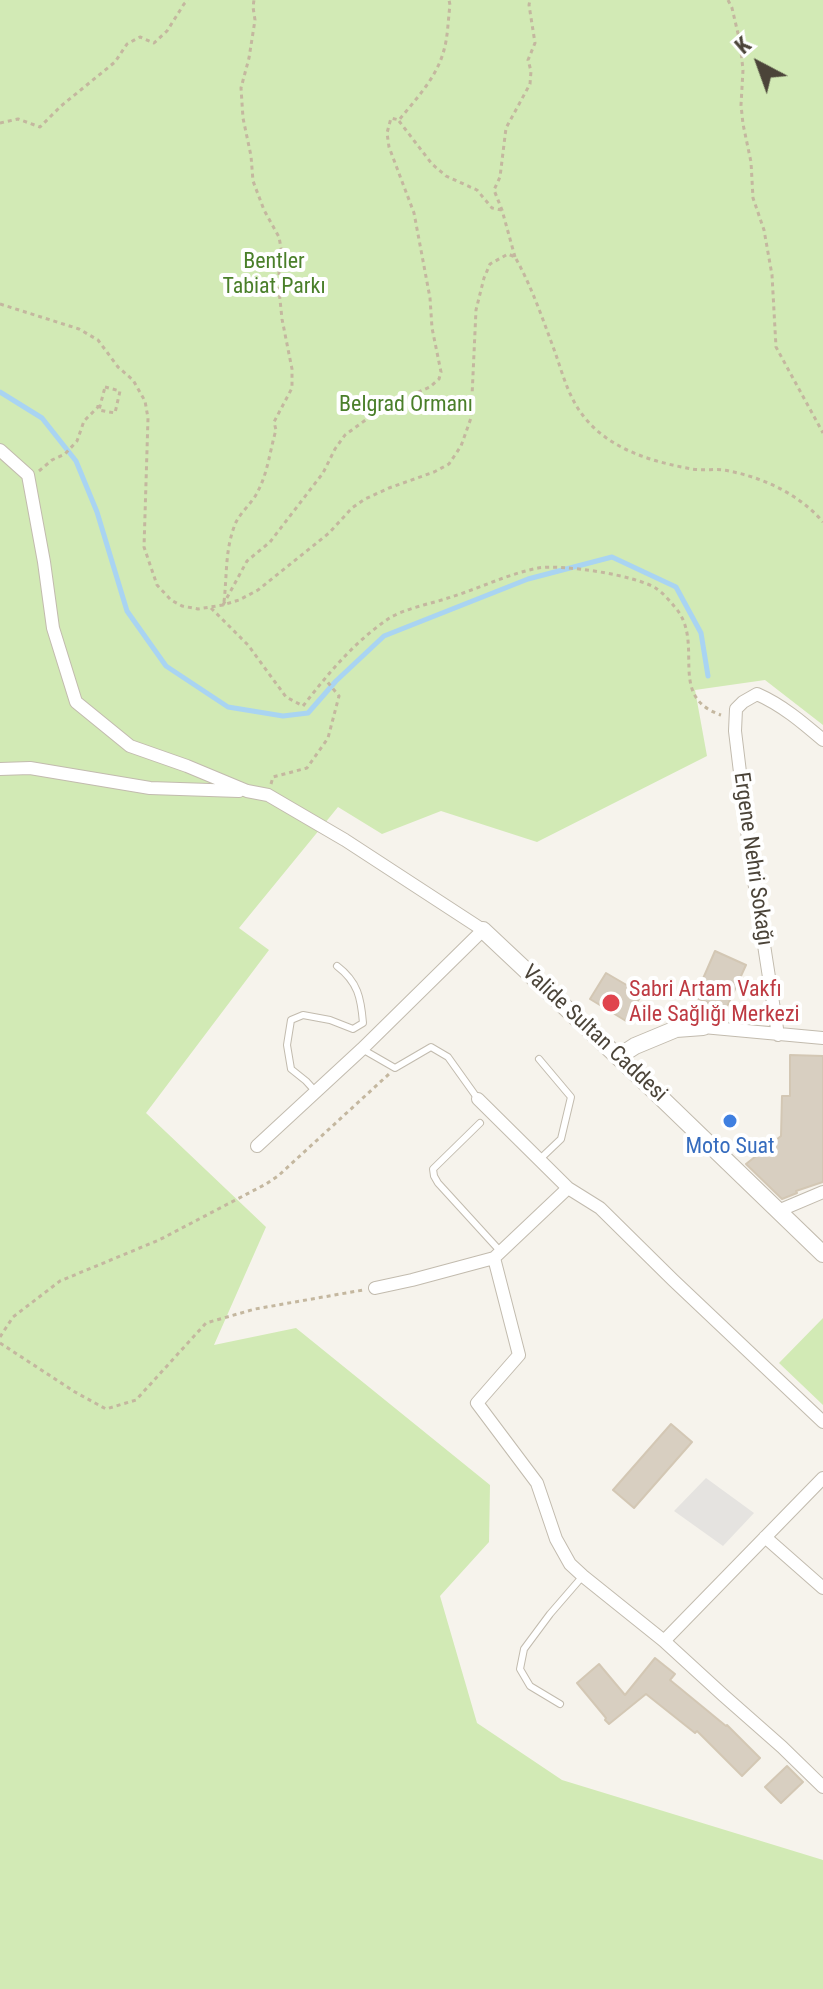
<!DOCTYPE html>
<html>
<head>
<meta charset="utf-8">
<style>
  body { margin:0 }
  #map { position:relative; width:823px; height:1989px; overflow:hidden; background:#f6f3ec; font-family:"Roboto Condensed",sans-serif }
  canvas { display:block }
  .north { position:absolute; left:719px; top:24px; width:80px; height:80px; -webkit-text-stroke:6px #fff; paint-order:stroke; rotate:319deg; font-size:22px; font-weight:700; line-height:32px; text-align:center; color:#4b4439 }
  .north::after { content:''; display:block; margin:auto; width:28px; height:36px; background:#4b4439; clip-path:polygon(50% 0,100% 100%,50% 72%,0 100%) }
</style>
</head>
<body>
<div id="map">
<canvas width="823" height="1989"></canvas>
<div class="north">K</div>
</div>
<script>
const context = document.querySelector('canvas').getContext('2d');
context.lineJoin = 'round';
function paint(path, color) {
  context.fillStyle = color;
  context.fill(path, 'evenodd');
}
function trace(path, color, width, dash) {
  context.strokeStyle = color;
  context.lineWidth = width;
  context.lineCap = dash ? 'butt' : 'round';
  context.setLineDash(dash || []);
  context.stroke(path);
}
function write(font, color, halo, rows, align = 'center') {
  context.font = font + ' "Roboto Condensed",sans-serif';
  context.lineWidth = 8;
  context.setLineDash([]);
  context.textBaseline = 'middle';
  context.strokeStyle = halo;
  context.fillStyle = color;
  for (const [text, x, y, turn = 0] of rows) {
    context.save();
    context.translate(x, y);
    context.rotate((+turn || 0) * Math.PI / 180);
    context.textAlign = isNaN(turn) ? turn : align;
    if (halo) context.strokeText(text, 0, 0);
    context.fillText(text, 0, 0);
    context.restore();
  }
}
const green = new Path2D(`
  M 0,0 L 823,0 L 823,725 L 765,680 L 695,690 L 707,756 L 537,842 L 441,811 L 382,834 L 338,807 L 239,928 L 269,950 L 146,1113 L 266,1227 L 214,1345 L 296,1328 L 490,1485 L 489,1542 L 440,1596 L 477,1723 L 562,1780 L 823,1860 L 823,1989 L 0,1989 Z
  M 823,1318 L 823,1405 L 779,1363 Z`);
const parking = new Path2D(`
  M 706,1478 L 754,1513 L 723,1546 L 674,1511 Z`);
const stream = new Path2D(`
  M 0,392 L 42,418 L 76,461 L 97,512 L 127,611 L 166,666 L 228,707 L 283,716 L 308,713 L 336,681 L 384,636 L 528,579 L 612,557 L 676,587 L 701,633 L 708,676`);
const building = new Path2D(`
  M 715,951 L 746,965 L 725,1011 L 695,997 Z
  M 606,973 L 642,994 L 626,1021 L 590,999 Z
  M 790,1055 L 823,1056 L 823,1182 L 796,1191 L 797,1193 L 782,1199 L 746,1164 L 781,1136 L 782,1096 L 790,1096 Z
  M 671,1424 L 692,1442 L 634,1508 L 613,1490 Z
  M 655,1658 L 675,1674 L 670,1680 L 726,1726 L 727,1725 L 760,1758 L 742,1776 L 697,1731 L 695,1733 L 646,1694 L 609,1724 L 605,1720 L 606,1718 L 577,1683 L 599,1664 L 625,1695 Z
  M 787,1766 L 803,1782 L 781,1803 L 765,1787 Z`);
const path = new Path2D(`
  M 728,0 L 732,8 L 740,42 L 743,70 L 741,105 L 743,124 L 751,162 L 753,198 L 764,230 L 772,275 L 776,347 L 823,433
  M 399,121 L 432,164 L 446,176 L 477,190 L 492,208 L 502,210
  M 0,123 L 18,119 L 40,127 L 61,106 L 115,62 L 127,44 L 140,37 L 154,43 L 167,31 L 184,4 L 188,0
  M 515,257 L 502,210 L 494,190 L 500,177 L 506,128 L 530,84 L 531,71 L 528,60 L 535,43 L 529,5 L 530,0
  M 0,304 L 79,329 L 98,340 L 118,367 L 133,380 L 145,401 L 148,418 L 144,547 L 157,585 L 171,600 L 182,606 L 198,609 L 223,605 L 239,600 L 258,590 L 329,533 L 352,508 L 365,499 L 389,488 L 434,472 L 449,464 L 461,446 L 471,418 L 476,310 L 484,278 L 490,264 L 508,254 L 515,257 C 532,287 543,320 555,352 C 563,375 569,399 585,418 C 611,450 653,462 692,469 C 704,471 717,468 729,471 C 764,478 799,494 823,522
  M 105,387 L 120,391 L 115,413 L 99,410 Z
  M 39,471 L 52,460 L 65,454 L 77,441 L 84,421 L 98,407 L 98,404 L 101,404
  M 224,602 C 227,576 225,552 234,527 C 238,514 252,504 258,491 C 268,472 270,450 276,430 L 274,422 L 292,388 L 292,369 L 282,319 L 279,290 L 279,272 L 282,265 L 281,248 L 279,237 L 264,210 L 253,181 L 251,156 L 243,118 L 241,88 L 249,58 L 255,20 L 253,7 L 254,0
  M 223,605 L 247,561 L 270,542 L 323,473 L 335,449 L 345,435 L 382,408 L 430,387 L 439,379 L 441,372 L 432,328 L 430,298 L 414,213 L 389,147 L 387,133 L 391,118 L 399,120 C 416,99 437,77 444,50 C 448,36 448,20 450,5 L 449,0
  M 211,608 L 248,645 L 286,697 L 303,706 C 328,674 353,643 388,619 C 405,608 431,604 451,597 C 480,588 508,574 538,568 C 561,564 637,575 657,589 C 663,593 669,600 674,606 C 707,642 665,696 721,715
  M 271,784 L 273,777 L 307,768 L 328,738 L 339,696 L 325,679
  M 0,1337 L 13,1317 L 60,1281 L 159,1240 L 266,1184 L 278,1176 L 389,1074
  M 0,1343 L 75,1392 L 106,1409 L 136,1400 L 206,1323 L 255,1309 L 363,1290`);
const service = new Path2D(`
  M 362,1049 L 395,1068 L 431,1047 L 448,1057 L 478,1099
  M 316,1092 L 306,1081 L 291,1069 L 287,1045 L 291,1020 L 303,1015 L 330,1020 L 353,1029 L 363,1023 C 361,998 358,982 337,966
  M 480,1123 L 433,1169 L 434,1176 L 438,1183 L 501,1252
  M 539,1160 L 561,1139 L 571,1097 L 539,1059
  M 560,1704 L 530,1686 L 520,1669 L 524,1649 L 550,1614 L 582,1577`);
const minor = new Path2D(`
  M 0,450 L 28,475 L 44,562 L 53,628 L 76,702 L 130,746 L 187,766 L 247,791 L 268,795 L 345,840 L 483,930 L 362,1049 L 257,1146
  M 0,769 L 30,768 L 150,788 L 239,791
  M 703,1027 L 823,1038
  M 778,1035 L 750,855 L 735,731 L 736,709 L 743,702 L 757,694 C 782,705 802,722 823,740
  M 478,1099 L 568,1188 L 600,1208 L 673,1280 L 823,1422
  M 778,1211 L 823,1192
  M 494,1258 L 519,1355 L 477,1403 L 537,1483 L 556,1539 L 570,1564 L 583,1576 L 664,1641 L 723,1695 L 782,1747 L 823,1787
  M 375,1288 L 412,1280 L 494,1258 L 568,1188
  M 765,1537 L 823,1588
  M 664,1641 L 823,1478`);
const tertiary = new Path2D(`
  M 483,930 L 650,1087 L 823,1254
  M 618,1057 L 635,1046 L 676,1029 L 703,1027`);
const markers = [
  [611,1003,10,"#e0444e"],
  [730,1121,8,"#3f7fe0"]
];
const parkNames = [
  ["Bentler",274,262],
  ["Tabiat Parkı",274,287],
  ["Belgrad Ormanı",406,405]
];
const streetNames = [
  ["Ergene Nehri Sokağı",752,859,82],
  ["Valide Sultan Caddesi",594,1034,43]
];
const healthNames = [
  ["Sabri Artam Vakfı",629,990],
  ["Aile Sağlığı Merkezi",629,1015]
];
const shopNames = [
  ["Moto Suat",730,1147]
];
paint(green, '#d2eab5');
paint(parking, '#e5e3e0');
trace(stream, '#a9d4f2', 5);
paint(building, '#d8cfc1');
trace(building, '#d3c7b4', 2);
trace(service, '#c2bbae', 8);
trace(minor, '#c2bbae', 14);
trace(tertiary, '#c2bbae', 18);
trace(path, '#c4b79f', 3, [4, 4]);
trace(service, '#fff', 6);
trace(minor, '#fff', 12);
trace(tertiary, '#fff', 16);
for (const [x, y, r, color] of markers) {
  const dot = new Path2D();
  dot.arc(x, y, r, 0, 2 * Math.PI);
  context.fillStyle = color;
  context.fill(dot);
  trace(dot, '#fff', 3);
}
write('22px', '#4a7f2a', '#fff', parkNames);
write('22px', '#4b4439', '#fff', streetNames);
write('22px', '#be3a42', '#fff', healthNames, 'left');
write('22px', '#366cbe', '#fff', shopNames);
</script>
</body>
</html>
